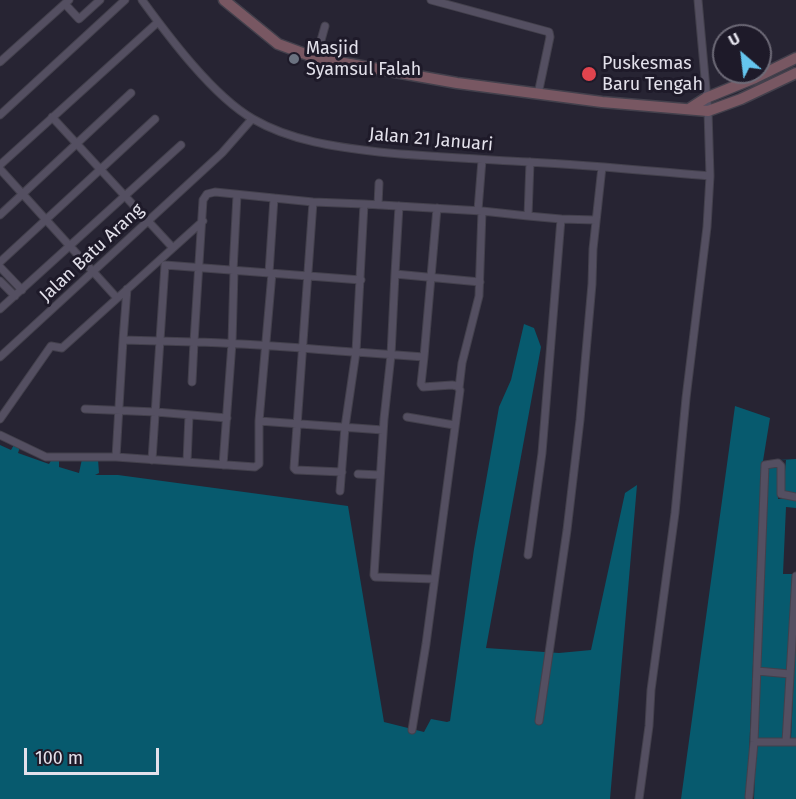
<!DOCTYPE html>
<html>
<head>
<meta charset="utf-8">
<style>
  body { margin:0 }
  #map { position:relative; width:796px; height:799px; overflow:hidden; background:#272433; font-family:"Fira Sans",sans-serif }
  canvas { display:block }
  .north { position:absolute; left:712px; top:24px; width:60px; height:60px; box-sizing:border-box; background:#1e1a29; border:2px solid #6d6a77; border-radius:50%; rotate:332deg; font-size:16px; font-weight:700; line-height:24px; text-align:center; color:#e3e1eb }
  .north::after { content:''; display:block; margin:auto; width:21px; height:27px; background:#65c5ee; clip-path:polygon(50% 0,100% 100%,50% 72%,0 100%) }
  .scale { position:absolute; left:24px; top:748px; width:135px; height:27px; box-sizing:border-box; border:3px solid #e3e1eb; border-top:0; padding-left:8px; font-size:18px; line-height:21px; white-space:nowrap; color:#e3e1eb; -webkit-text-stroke:4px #1e1a29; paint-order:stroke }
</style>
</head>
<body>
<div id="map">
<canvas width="796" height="799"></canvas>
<div class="north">U</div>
<div class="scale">100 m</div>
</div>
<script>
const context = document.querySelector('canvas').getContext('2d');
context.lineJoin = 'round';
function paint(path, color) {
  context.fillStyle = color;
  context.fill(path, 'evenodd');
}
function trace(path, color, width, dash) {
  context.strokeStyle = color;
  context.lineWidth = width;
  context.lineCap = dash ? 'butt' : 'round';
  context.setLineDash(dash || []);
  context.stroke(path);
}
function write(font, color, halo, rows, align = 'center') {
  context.font = font + ' "Fira Sans",sans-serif';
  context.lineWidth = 6;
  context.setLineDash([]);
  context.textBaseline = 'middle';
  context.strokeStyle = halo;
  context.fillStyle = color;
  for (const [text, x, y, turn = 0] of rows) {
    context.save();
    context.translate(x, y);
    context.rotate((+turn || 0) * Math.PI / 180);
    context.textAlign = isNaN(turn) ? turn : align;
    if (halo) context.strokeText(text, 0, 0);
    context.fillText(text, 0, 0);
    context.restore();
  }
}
const water = new Path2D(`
  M 524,324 L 534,328 L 541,347 L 486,648 L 559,653 L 591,650 L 625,493 L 637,485 L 610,799 L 0,799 L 0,445 L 11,450 L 15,443 L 20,447 L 18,453 L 49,464 L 52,459 L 59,459 L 59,467 L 79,473 L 82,459 L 98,459 L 99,473 L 95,475 L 118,475 L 348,506 L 384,722 L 424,732 L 431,719 L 447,722 L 450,721 L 474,549 L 499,407 L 511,380 Z
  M 735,406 L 770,418 L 763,461 L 796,459 L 796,799 L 681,799 Z`);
const pier = new Path2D(`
  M 786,460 L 783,493 L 796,499 L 778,499 L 780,467 L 768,467 L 760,668 L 787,670 L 792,574 L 783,574 L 786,507 L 796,508 L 796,627 L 791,739 L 796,745 L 756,746 L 754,799 L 747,799 L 762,461 ZM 760,674 L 787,676 L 784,739 L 756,739 Z`);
const street = new Path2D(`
  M 142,0 C 169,37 213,96 253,119 C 291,141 336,147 379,152 C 429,157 479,159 529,162 C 589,165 650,171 710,176
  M 431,0 L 549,32 L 550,37 L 538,94
  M 65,4 L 79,19 L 100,0
  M 316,58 L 325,26
  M 0,62 L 69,0
  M 0,115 L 125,0
  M 52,117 L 173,248
  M 0,165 L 158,22
  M 0,169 L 117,298
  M 313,202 L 294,468 L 296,470 L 342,472
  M 364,204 L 482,211
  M 378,205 L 379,183
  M 478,210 L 482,160
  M 0,215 L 131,93
  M 528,216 L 561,219
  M 0,262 L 155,119
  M 0,267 L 22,290
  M 233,271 L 237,195
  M 269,273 L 274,198
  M 272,273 L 259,421 L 383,430
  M 395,274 L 399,206
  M 0,281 L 15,296
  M 0,309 L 181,145
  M 123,340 L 127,289
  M 0,357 L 222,153 L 252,119
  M 424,357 L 437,208
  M 459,388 L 462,363 L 479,296 L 482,211 L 528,216 L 530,162
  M 85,409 L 156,412 L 227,418
  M 407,417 L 454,425
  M 0,419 L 51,346 L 62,348 L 203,221
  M 0,435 L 46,457 L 116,457 L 255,467 L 259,464 L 259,421
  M 116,457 L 123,340 L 194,342 L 192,382
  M 152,460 L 165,265 L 361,280
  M 187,462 L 189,415
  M 223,465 L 232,343 L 234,271
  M 358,474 L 380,475
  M 340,491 L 345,427 L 356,352 L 364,204 L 313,202 L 215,192 L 207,194 L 203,200 L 194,342 C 247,343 299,348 352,352 L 356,352 L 424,357 L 421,384 L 423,387 L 452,385 L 457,386 L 460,390 L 426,644 L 412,730
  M 528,555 L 542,453 L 561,219 L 596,220
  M 796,576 L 786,742 L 796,742
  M 434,579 L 375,577 L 374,575 L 384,419 L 391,355 L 395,274 L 480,282
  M 757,671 L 790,674
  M 539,721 L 567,530 L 580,420 L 592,284 L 593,249 L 602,167
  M 754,742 L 786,742
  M 749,797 L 754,742 L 765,465 L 778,463 L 781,466 L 781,494 L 796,497
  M 639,799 L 649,726 L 651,690 L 675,513 L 686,398 L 707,227 L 710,176 L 708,111 L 698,0`);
const secondary = new Path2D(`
  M 224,0 L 278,44 L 316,58 L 457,83 L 602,102 L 708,111 L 741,99 L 796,73
  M 689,109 L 706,98 L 755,78 L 796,58`);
const markers = [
  [294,59,6,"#6b7280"],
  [589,74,8,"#e0444e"]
];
const poiNames = [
  ["Masjid",306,49],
  ["Syamsul Falah",306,70],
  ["Puskesmas",602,64],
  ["Baru Tengah",602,85]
];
const streetNames = [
  ["Jalan 21 Januari",431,140,5],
  ["Jalan Batu Arang",92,253,-43]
];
paint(water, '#075a6e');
paint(pier, '#272433');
trace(street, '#43404c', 9);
trace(secondary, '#43404c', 13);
trace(street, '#544f61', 7);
trace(secondary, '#785762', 10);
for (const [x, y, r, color] of markers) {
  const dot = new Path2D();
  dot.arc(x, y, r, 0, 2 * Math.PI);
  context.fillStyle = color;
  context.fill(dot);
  trace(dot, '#1e1a29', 2);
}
write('18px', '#e3e1eb', '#1e1a29', poiNames, 'left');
write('18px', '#e3e1eb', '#1e1a29', streetNames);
</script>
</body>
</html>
